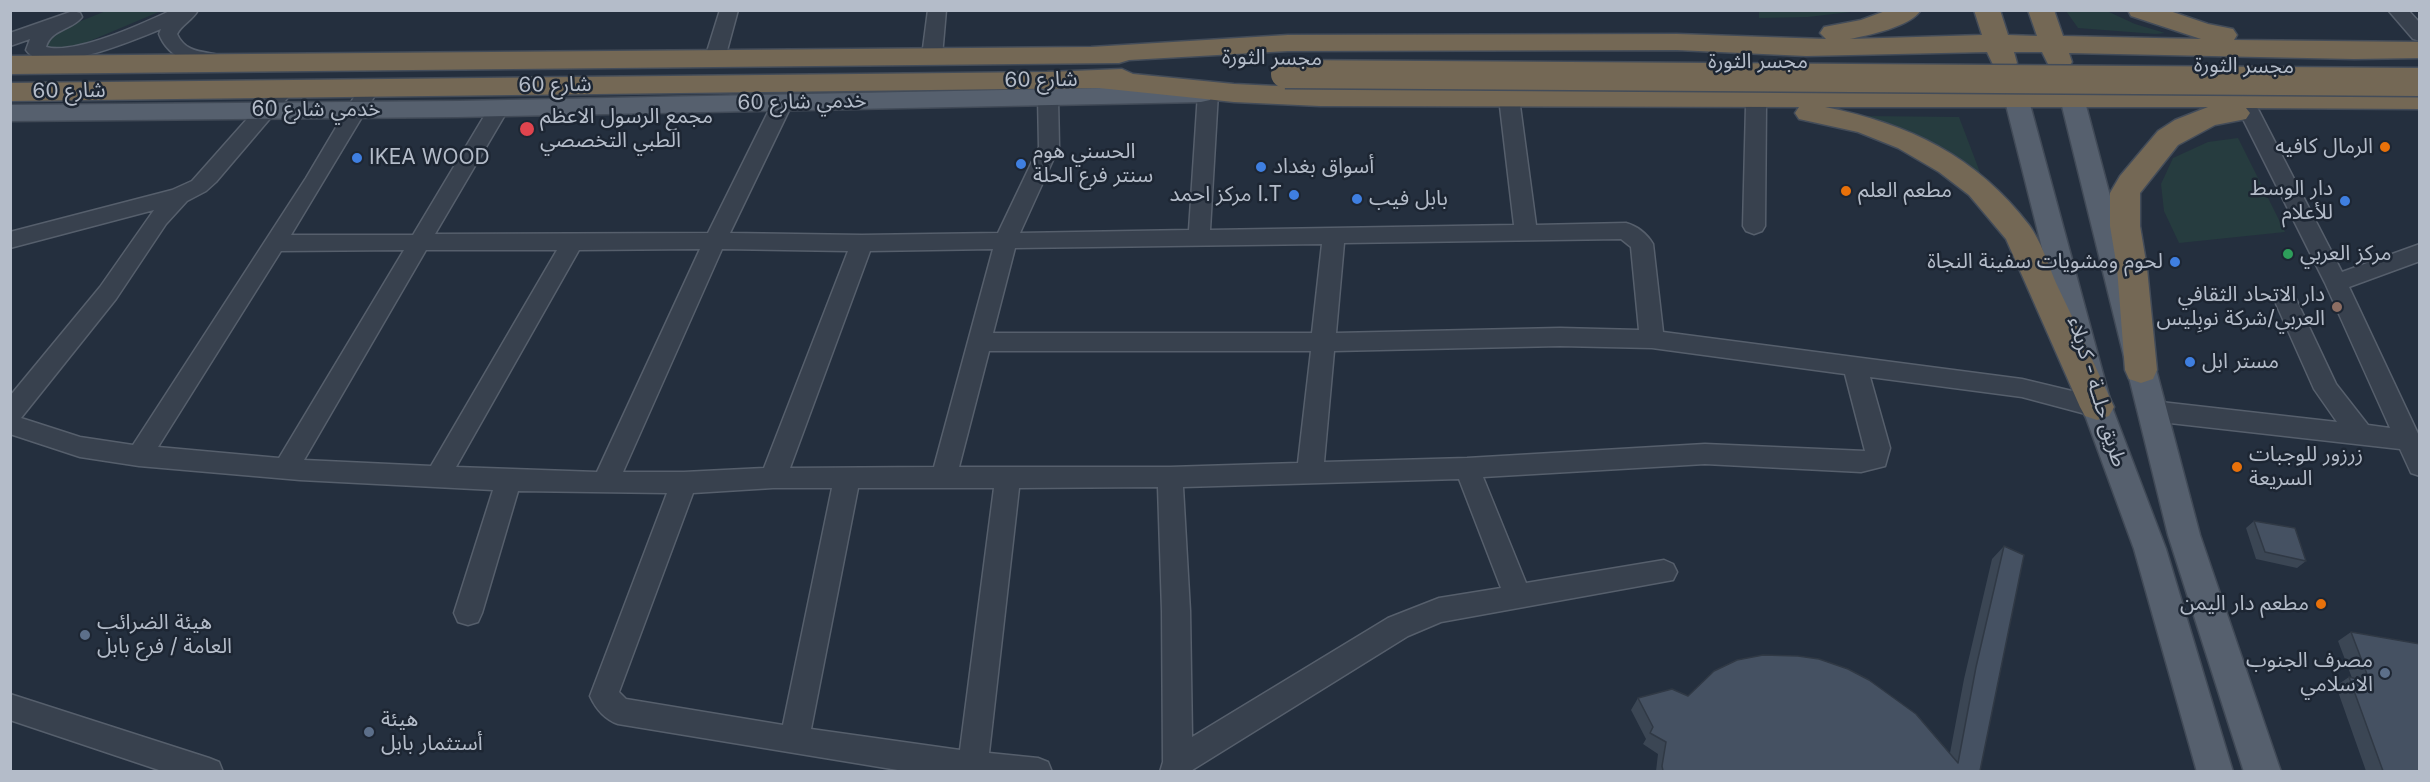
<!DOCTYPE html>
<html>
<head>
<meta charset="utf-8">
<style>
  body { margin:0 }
  #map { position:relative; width:2430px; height:782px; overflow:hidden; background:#242f3e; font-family:Inter,sans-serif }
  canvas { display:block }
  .frame { position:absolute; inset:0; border:12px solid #b4bcc9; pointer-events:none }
</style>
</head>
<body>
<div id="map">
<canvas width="2430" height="782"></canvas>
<div class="frame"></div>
</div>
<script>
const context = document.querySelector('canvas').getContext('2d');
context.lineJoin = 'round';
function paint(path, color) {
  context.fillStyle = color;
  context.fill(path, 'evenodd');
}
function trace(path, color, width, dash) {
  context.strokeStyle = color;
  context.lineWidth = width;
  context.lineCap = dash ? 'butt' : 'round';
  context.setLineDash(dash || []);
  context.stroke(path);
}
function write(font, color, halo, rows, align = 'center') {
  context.font = font + ' Inter,"Noto Sans Arabic",sans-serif';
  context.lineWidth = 5;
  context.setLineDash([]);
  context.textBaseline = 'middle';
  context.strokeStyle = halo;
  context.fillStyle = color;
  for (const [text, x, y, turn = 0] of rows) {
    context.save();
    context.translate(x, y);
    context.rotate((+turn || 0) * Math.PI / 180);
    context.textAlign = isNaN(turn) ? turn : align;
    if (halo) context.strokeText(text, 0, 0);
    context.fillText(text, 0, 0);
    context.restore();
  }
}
const green = new Path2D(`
  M 106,11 L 161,11 L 66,51 L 44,48 L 46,38 L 56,31 Z
  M 1759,11 L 1759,10 L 1859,11 L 1808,17 L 1759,18 Z
  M 2066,11 L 2107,11 L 2135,24 L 2165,33 L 2156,34 L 2078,28 Z
  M 1864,116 L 1959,117 L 1984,183 L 1897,130 Z
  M 2238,138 L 2285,232 L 2179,243 L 2164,211 L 2161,184 L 2173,158 L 2208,142 Z`);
const minor = new Path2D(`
  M 172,10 L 198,10 C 193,20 182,24 177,34 C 186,54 205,51 223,56 L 226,60 L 223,64 C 198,71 168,58 159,34 L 161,29 C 136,39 45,79 26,50 L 30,39 L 10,46 L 10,33 L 73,11 L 80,13 L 82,17 C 72,30 51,29 46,47 C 75,55 144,23 172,10 Z
  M 720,10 L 738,10 L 725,58 L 722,62 L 708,62 L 705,58 Z
  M 928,10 L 946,10 L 942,56 L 939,60 L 925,60 L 922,56 Z
  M 2388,10 L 2408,10 L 2420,23 L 2420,41 L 2413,39 Z
  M 370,81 L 377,82 L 380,87 L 291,235 L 413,235 L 492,103 L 499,101 L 506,103 L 509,108 L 435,234 L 708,233 L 773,102 L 776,97 L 783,95 L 790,97 L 793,102 L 730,233 L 862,235 L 998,233 L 1039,147 L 1038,97 L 1041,92 L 1048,91 L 1055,92 L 1058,97 L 1059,147 L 1020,233 L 1189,230 L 1198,93 L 1201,88 L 1208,87 L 1215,88 L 1218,93 L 1210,230 L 1514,225 L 1499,98 L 1502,93 L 1509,92 L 1516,93 L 1519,98 L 1536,225 L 1626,223 C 1637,226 1647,234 1653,244 L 1663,332 L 2022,379 L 2097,397 L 2106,400 L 2109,407 L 2106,414 L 2097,417 L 2022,397 L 1870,377 L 1890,448 L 1885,466 L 1861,472 L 1705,464 L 1483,477 L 1526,583 L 1664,560 L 1673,564 L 1677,572 L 1673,580 L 1441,622 L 1408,636 L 1189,772 L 1160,772 L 1163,762 L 1162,611 L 1158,487 L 1019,488 L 989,753 L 1038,758 L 1048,762 L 1052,772 L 910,772 L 618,724 C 604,719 596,709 590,696 L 667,493 L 518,491 L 482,613 L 478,622 L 468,625 L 458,622 L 454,613 L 493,490 L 300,480 L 139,466 L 80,457 L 10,434 L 10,396 L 100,287 L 154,210 L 10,248 L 10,232 L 172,190 L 192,181 L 279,83 L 286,82 L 293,83 L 296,88 L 216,182 L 206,191 L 187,201 L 166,224 L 116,299 L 21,418 L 80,437 L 133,445 L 306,178 L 363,82 ZM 1621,239 L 1631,247 L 1639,330 L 1560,328 L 1336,333 L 1344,243 ZM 1322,244 L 1312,333 L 993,333 L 1015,248 ZM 700,249 L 597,472 L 456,467 L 579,250 ZM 722,249 L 848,251 L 764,468 L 684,472 L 623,472 ZM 993,249 L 934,467 L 790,468 L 870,251 ZM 404,250 L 279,458 L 158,447 L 281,251 ZM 426,250 L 557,250 L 431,466 L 304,460 ZM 1560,346 L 1652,348 L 1845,374 L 1865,451 L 1705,444 L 1467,458 L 1324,462 L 1334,351 ZM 989,351 L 1311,351 L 1298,463 L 1170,467 L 959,467 ZM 1459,479 L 1501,588 L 1439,598 L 1388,618 L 1192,737 L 1190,611 L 1183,487 ZM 773,488 L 832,488 L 783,725 L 626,699 L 619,692 L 693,493 ZM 858,488 L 994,488 L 960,750 L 811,729 Z
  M 1756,99 L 1763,101 L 1766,106 L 1765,226 L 1762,231 L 1754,234 L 1746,231 L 1743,226 L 1746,106 L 1749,101 Z
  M 2249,104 L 2256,106 L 2259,111 L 2342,272 L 2420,244 L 2420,261 L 2349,287 L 2420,438 L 2420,476 L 2411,473 L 2400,449 L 2152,421 L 2143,418 L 2140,411 L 2143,404 L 2152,401 L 2337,422 L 2314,389 L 2273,297 L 2276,291 L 2284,289 L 2292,291 L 2295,297 L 2336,384 L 2368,425 L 2390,428 L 2325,283 L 2239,111 L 2242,106 Z
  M 10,694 L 209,758 L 219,762 L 223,772 L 165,772 L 10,720 Z`);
const major = new Path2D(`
  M 1201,86 L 1210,88 L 1213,94 L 1210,100 L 1201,102 L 458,117 L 10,121 L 10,105 L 458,101 Z
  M 2016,89 L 2025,91 L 2028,97 L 2112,407 L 2166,549 L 2233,772 L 2197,772 L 2134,549 L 2082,407 L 2004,97 L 2007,91 Z
  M 2072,90 L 2081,92 L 2084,98 L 2200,535 L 2281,772 L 2244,772 L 2168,535 L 2060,98 L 2063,92 Z`);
const highway = new Path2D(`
  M 1888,10 L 1921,10 C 1910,27 1869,35 1850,39 L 1982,35 L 1974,10 L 2000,10 L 2008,35 L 2037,36 L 2028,10 L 2054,10 L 2063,36 L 2201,39 L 2131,16 L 2128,10 L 2167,10 L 2208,24 L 2233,29 L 2237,35 L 2234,40 L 2420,42 L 2420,58 L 2354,59 L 2069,53 L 2072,62 L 2068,68 L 2059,70 L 2050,68 L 2042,52 L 2014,52 L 2017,63 L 2013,69 L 2004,71 L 1995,69 L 1987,52 L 1806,56 L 1677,50 L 1288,51 L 1129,60 L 1119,63 L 10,74 L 10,56 L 1091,47 L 1288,35 L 1677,34 L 1826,39 L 1820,33 L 1824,27 L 1861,20 Z
  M 1122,69 L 1133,74 L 1234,84 L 1320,88 L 1694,90 L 2016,88 L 2420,91 L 2420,109 L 2246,108 L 2250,113 L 2246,119 L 2215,125 L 2178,145 L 2140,193 L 2140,226 L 2147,268 L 2157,370 L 2153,379 L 2141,383 L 2129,379 L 2125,370 L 2117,268 L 2110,226 L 2110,193 L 2120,176 L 2158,131 L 2175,120 L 2208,107 L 1825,107 C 1909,124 1976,156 2029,225 C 2041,241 2048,264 2056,283 C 2076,324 2095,366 2114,407 L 2109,416 L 2097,420 L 2085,416 L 2080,407 L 2006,239 L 1969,195 L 1939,172 L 1898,148 L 1858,132 L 1799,119 L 1795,113 L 1799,107 L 1320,106 L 1234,102 L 1099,88 L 10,101 L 10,83 L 1047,72 Z`);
const highwayBridge = new Path2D(`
  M 1285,74 L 2420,82`);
const wall = new Path2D(`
  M 2254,521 L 2306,561 L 2297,568 L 2256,559 L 2246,528 Z
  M 2004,546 L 1980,771 L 1656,771 L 1658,754 L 1643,744 L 1646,739 L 1631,710 L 1638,698 L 1688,696 L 1950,753 L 1964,679 L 1992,559 Z
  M 2351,632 L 2420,771 L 2366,771 L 2336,686 L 2349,677 L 2352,678 L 2338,641 Z`);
const building = new Path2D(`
  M 2254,521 L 2295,528 L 2306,561 L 2265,552 Z
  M 2004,546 L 2024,555 L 1980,771 L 1663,771 L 1662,766 L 1666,742 L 1650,733 L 1653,727 L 1638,698 L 1672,689 L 1688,696 L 1714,671 L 1737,660 L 1763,655 L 1798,656 L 1819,659 L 1848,669 L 1869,680 L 1916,714 L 1958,763 L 1976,667 Z
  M 2351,632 L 2420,644 L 2420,771 L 2383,771 L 2349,677 L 2370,682 Z`);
const markers = [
  [527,129,8,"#e0444e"],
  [2385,147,6,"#e8710a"],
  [357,158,6,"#3f7fe0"],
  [1021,164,6,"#3f7fe0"],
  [1261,167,6,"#3f7fe0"],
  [1846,191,6,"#e8710a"],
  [1294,195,6,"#3f7fe0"],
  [1357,199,6,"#3f7fe0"],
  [2345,201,6,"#3f7fe0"],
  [2288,254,6,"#2e9e5b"],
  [2175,262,6,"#3f7fe0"],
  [2337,307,6,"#8d6e63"],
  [2190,362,6,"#3f7fe0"],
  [2237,467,6,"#e8710a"],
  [2321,604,6,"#e8710a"],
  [85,635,6,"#5c6f8a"],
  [2385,673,6,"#5c6f8a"],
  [369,732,6,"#5c6f8a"]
];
const streetNames = [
  ["مجسر الثورة",1272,58,1],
  ["مجسر الثورة",1758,62],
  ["مجسر الثورة",2244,66,1],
  ["شارع 60",1041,80,-1],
  ["شارع 60",555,85,-1],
  ["شارع 60",69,91,-1],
  ["خدمي شارع 60",802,102,-1],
  ["خدمي شارع 60",316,110],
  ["طريق حلــة - كربلاء",2097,392,73]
];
const poiNames = [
  ["مجمع الرسول الاعظم",540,117],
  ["الطبي التخصصي",540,141],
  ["الرمال كافيه",2373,147,"right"],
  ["الحسني هوم",1033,152],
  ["سنتر فرع الحلة",1033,176],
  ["IKEA WOOD",369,158],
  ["أسواق بغداد",1273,167],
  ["دار الوسط",2333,189,"right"],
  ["للأعلام",2333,213,"right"],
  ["مطعم العلم",1858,191],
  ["مركز احمد I.T",1282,195,"right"],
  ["بابل فيب",1369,199],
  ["مركز العربي",2300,254],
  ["لحوم ومشويات سفينة النجاة",2163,262,"right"],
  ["دار الاتحاد الثقافي",2325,295,"right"],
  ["العربي/شركة نوبِليس",2325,319,"right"],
  ["مستر ابل",2202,362],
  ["زرزور للوجبات",2249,455],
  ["السريعة",2249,479],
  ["مطعم دار اليمن",2309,604,"right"],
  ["هيئة الضرائب",97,623],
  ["العامة / فرع بابل",97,647],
  ["مصرف الجنوب",2373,661,"right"],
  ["الاسلامي",2373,685,"right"],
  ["هيئة",381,720],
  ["أستثمار بابل",381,744]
];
paint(green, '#263c3f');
trace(minor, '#565f6c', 3);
trace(major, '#414a57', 3);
trace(highway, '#434c59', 3);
paint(minor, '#38414e');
paint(major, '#56606e');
paint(highway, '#746855');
trace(highwayBridge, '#434c59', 31, []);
trace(highwayBridge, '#746855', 28);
paint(wall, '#3b4654');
paint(building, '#455162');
trace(building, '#303945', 1.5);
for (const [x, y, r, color] of markers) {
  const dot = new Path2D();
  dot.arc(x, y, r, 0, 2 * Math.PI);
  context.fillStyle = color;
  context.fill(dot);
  trace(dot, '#1d2633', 2);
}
write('21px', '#b4bcc9', '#1d2633', streetNames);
write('21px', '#b4bcc9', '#1d2633', poiNames, 'left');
</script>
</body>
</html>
